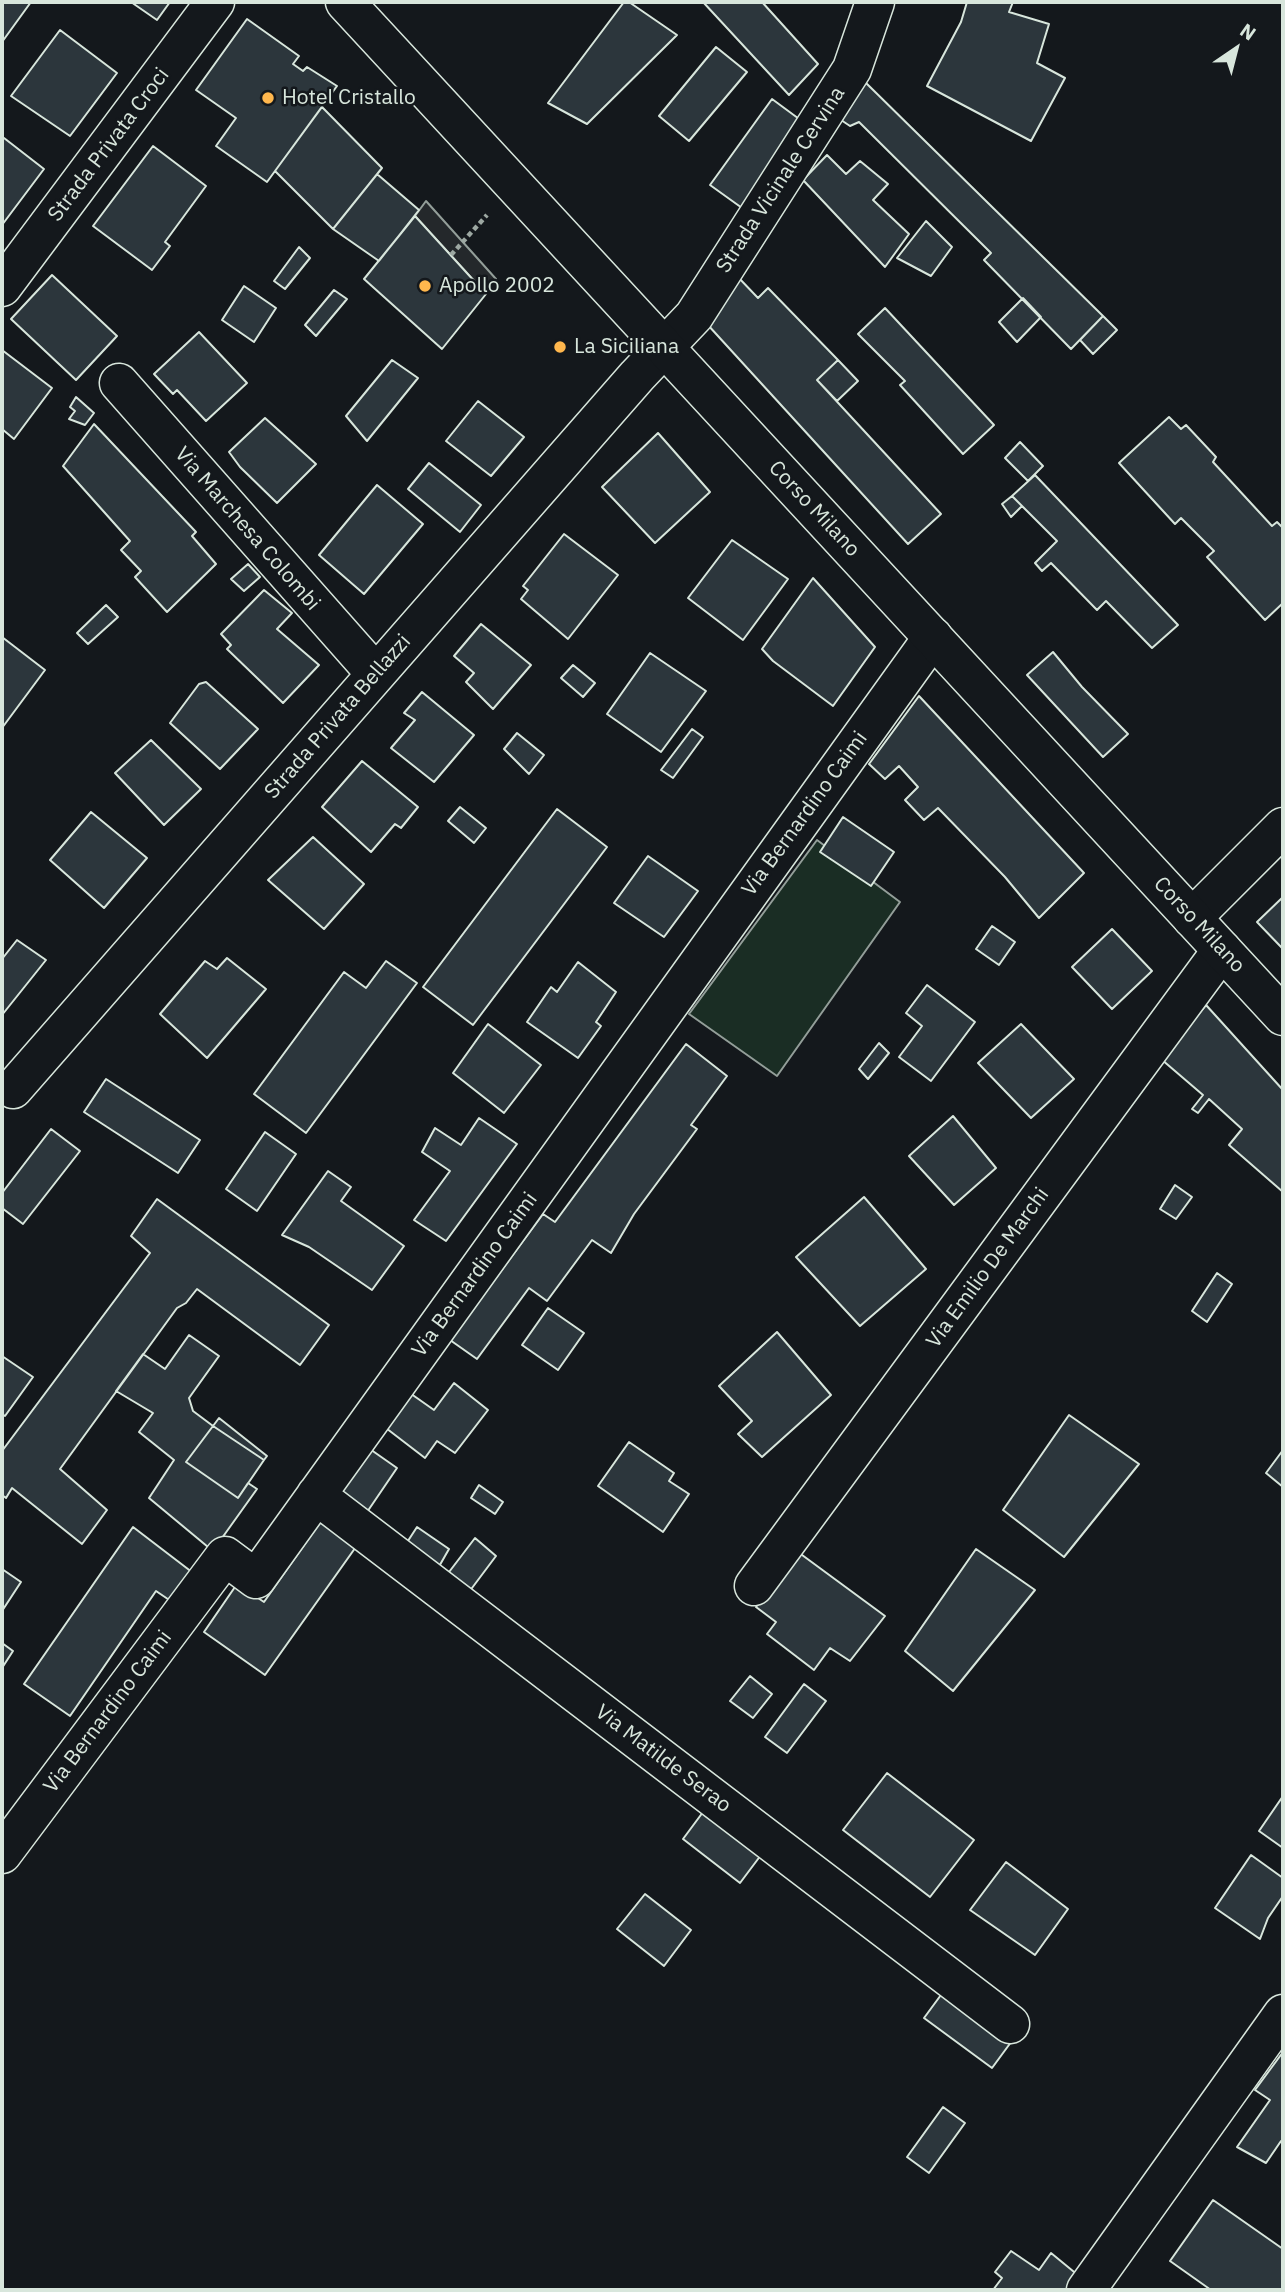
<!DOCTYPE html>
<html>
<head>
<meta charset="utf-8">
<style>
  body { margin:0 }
  #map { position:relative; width:1285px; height:2292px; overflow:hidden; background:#14181c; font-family:"IBM Plex Sans",sans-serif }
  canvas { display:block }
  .frame { position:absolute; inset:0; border:4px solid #d8e6dc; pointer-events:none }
  .north { position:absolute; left:1201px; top:14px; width:70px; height:70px; -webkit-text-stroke:5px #14181c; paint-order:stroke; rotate:35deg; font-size:19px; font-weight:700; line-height:28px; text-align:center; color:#d8e6dc }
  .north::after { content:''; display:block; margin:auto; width:24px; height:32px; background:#d8e6dc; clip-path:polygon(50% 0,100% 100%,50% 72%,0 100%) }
</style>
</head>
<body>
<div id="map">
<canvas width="1285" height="2292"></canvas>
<div class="frame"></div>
<div class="north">N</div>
</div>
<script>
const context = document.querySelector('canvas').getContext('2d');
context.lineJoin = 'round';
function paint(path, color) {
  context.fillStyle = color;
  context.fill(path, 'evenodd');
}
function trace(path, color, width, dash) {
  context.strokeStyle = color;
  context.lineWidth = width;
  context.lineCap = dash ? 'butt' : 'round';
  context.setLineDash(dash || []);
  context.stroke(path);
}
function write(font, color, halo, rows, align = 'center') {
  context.font = font + ' "IBM Plex Sans",sans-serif';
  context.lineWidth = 5;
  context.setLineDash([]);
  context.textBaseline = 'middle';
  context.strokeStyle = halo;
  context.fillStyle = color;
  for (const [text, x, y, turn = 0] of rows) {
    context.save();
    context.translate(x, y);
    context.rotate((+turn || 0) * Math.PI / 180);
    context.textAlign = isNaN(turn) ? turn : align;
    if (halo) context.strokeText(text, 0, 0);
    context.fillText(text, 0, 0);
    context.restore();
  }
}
const green = new Path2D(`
  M 817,840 L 900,902 L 777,1076 L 689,1014 Z`);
const parking = new Path2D(`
  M 426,201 L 496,279 L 486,294 L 415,216 Z`);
const building = new Path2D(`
  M 2,2 L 31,2 L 2,42 Z
  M 131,2 L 170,2 L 157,20 Z
  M 624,2 L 629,2 L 677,35 L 587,124 L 548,103 Z
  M 703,2 L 762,2 L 818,64 L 789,95 Z
  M 967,2 L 1013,2 L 1009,12 L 1049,24 L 1037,63 L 1065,78 L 1031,141 L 927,86 L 961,22 Z
  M 247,19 L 299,56 L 293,64 L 303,71 L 307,67 L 337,86 L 267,182 L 216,146 L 236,118 L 196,90 Z
  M 60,30 L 117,73 L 70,136 L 11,96 Z
  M 716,47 L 747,72 L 689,141 L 659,116 Z
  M 864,81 L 1103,316 L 1071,349 L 984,260 L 991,253 L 859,122 L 850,126 L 838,118 Z
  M 772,99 L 810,127 L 749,213 L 710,185 Z
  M 322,107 L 382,168 L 333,229 L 275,171 Z
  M 4,138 L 44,169 L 2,225 L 2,140 Z
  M 153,146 L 206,186 L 165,242 L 170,246 L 152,270 L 93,226 Z
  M 827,155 L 846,174 L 860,161 L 888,184 L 873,200 L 909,234 L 885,267 L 803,180 Z
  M 377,174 L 419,210 L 379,261 L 333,229 Z
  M 415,216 L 486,294 L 442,349 L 364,279 Z
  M 926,221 L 952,247 L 931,276 L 897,258 Z
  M 299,247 L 310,258 L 285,289 L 274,281 Z
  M 52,275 L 117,336 L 76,380 L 11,319 Z
  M 737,276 L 758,298 L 768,288 L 838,360 L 817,380 L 941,514 L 908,544 L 707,324 Z
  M 244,286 L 276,308 L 254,342 L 222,320 Z
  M 334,290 L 347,299 L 316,336 L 305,325 Z
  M 1023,298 L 1041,317 L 1017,342 L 999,322 Z
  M 885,308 L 994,425 L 963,454 L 900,385 L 905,381 L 858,334 Z
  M 1103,316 L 1117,330 L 1093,354 L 1080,340 Z
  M 199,332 L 247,383 L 206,421 L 177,390 L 173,394 L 154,374 Z
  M 2,350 L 52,388 L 14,439 L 2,429 Z
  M 392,360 L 418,378 L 367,441 L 346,416 Z
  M 838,360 L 858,381 L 837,401 L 817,380 Z
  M 76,397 L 94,413 L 85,425 L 69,419 L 75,411 L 70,407 Z
  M 478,401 L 524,437 L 491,476 L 446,441 Z
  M 1169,417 L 1181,429 L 1186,425 L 1216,457 L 1213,462 L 1272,526 L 1277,522 L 1283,528 L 1283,603 L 1265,620 L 1207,557 L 1214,551 L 1181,518 L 1175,524 L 1119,463 Z
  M 265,418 L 316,464 L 277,503 L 240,467 L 229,452 Z
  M 94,424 L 196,532 L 192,536 L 216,564 L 167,612 L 135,577 L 141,571 L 121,550 L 130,541 L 63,466 Z
  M 658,433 L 710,492 L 655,543 L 602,487 Z
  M 1020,442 L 1043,466 L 1028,481 L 1005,458 Z
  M 429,463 L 481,505 L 460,532 L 408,489 Z
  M 1035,475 L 1178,625 L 1152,648 L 1106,601 L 1097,610 L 1051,563 L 1042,571 L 1035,563 L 1057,541 L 1012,496 Z
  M 377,485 L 423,524 L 364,594 L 319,555 Z
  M 1012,496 L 1022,506 L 1011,517 L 1002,504 Z
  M 564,534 L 618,575 L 568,639 L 521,599 L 528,590 L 523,586 Z
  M 732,540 L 788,579 L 743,640 L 688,598 Z
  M 248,564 L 260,577 L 244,591 L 231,579 Z
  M 813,578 L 875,647 L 833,706 L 773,661 L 762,649 Z
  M 264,590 L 292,613 L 277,629 L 319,665 L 283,703 L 227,649 L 231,645 L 221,634 Z
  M 106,605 L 118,617 L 88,644 L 77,633 Z
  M 481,624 L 531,665 L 493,709 L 466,682 L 474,673 L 454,656 Z
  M 2,637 L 45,670 L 2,728 Z
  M 1053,652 L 1082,687 L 1128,734 L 1103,757 L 1027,675 Z
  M 650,653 L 706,691 L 661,752 L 607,714 Z
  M 573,665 L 595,683 L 583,697 L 561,678 Z
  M 206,682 L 258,729 L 220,769 L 170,723 L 199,684 Z
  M 422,692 L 474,735 L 434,782 L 391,748 L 415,720 L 404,713 Z
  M 919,696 L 1084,873 L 1039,918 L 1005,877 L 938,808 L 924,820 L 905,800 L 918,787 L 899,766 L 885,779 L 869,764 Z
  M 692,729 L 703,737 L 673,778 L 661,770 Z
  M 517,733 L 544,755 L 529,774 L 504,749 Z
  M 151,740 L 201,789 L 164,825 L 115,773 Z
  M 362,761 L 418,807 L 401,828 L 395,824 L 371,852 L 322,807 Z
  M 460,807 L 486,828 L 474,843 L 448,821 Z
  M 557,809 L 607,847 L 473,1025 L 423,987 Z
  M 91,812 L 147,858 L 104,908 L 50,860 Z
  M 843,817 L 894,852 L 871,886 L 820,852 Z
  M 313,837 L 364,884 L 324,929 L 268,880 Z
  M 648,856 L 698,891 L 664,937 L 614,903 Z
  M 1283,897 L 1283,949 L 1257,922 Z
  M 992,926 L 1015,942 L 999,965 L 976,949 Z
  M 1112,929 L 1152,971 L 1112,1009 L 1072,967 Z
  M 17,940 L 46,960 L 2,1015 L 2,959 Z
  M 227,958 L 266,989 L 207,1058 L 160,1014 L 205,961 L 217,969 Z
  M 386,961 L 417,983 L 306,1133 L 254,1094 L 344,972 L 366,988 Z
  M 578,962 L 616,992 L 596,1022 L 601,1026 L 578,1058 L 527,1022 L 551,987 L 557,992 Z
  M 927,985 L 975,1022 L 931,1081 L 899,1057 L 922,1026 L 906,1013 Z
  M 1206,1005 L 1283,1090 L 1283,1192 L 1229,1145 L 1242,1129 L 1209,1099 L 1198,1113 L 1192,1109 L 1203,1095 L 1161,1059 Z
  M 488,1024 L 541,1065 L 504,1113 L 453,1073 Z
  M 1021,1024 L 1074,1079 L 1031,1118 L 978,1063 Z
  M 879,1043 L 889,1053 L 868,1079 L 859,1069 Z
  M 686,1044 L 727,1076 L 691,1125 L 697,1129 L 634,1214 L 611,1253 L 592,1240 L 547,1301 L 529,1288 L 477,1359 L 450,1340 L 543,1214 L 555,1222 Z
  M 106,1079 L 200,1140 L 178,1173 L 84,1112 Z
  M 953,1116 L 996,1168 L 954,1205 L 909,1156 Z
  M 479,1118 L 517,1144 L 446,1241 L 414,1220 L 450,1171 L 422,1152 L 435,1128 L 461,1145 Z
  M 51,1129 L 80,1151 L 23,1224 L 2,1208 L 2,1193 Z
  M 265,1132 L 296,1154 L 257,1211 L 226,1189 Z
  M 328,1171 L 351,1187 L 341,1201 L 404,1246 L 372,1290 L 309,1247 L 282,1235 Z
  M 1175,1185 L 1192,1197 L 1176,1219 L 1160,1209 Z
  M 864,1197 L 926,1269 L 860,1326 L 796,1257 Z
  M 157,1199 L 329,1325 L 300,1365 L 197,1289 L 186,1303 L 177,1308 L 60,1469 L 107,1510 L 82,1544 L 12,1488 L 6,1498 L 2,1495 L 2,1451 L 150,1253 L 131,1236 Z
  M 1217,1273 L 1232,1284 L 1207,1322 L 1192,1311 Z
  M 548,1308 L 584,1333 L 558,1370 L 522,1345 Z
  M 777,1332 L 831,1395 L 762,1457 L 738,1434 L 752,1421 L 719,1386 Z
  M 189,1335 L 219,1356 L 189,1398 L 193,1411 L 213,1426 L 186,1462 L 238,1498 L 248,1483 L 257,1489 L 222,1538 L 208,1547 L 149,1498 L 174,1460 L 139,1432 L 153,1413 L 116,1391 L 143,1354 L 165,1369 Z
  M 2,1356 L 33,1377 L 5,1416 L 2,1414 Z
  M 454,1383 L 488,1410 L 455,1453 L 437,1441 L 425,1458 L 382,1425 L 407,1391 L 434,1410 Z
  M 1069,1415 L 1139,1464 L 1064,1557 L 1003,1510 Z
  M 219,1418 L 267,1456 L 264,1460 L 213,1426 Z
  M 213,1426 L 264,1460 L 238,1498 L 186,1462 Z
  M 629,1442 L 674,1473 L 669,1481 L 689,1494 L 663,1532 L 598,1486 Z
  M 367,1447 L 397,1468 L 363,1518 L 333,1497 Z
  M 1283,1450 L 1283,1487 L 1266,1473 Z
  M 479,1485 L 503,1502 L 495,1514 L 471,1498 Z
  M 323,1518 L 358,1544 L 265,1675 L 204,1632 L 237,1584 L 264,1602 Z
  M 133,1527 L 201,1579 L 181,1608 L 156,1591 L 70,1716 L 24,1684 Z
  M 417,1527 L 449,1549 L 437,1570 L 404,1547 Z
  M 475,1538 L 496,1556 L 469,1592 L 446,1576 Z
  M 976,1549 L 1035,1590 L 953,1691 L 905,1651 Z
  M 798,1552 L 885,1616 L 850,1661 L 830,1648 L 814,1670 L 767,1634 L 776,1622 L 756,1607 Z
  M 2,1569 L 21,1582 L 2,1611 Z
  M 2,1643 L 13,1651 L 2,1668 Z
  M 750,1676 L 772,1694 L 753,1718 L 730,1701 Z
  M 804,1684 L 826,1701 L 787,1753 L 765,1737 Z
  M 887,1773 L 974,1840 L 930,1897 L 843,1830 Z
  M 1283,1796 L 1283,1848 L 1259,1831 Z
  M 706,1808 L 764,1851 L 740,1883 L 683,1839 Z
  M 1251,1855 L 1283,1878 L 1283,1896 L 1268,1918 L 1260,1939 L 1215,1908 Z
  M 1006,1862 L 1068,1909 L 1035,1955 L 970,1910 Z
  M 645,1894 L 691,1930 L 664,1966 L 617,1929 Z
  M 949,1984 L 1017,2034 L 992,2068 L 924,2018 Z
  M 1283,2052 L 1283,2142 L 1281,2141 L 1266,2163 L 1237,2147 L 1270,2100 L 1255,2090 Z
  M 943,2107 L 965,2123 L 929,2173 L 907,2157 Z
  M 1213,2200 L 1283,2249 L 1283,2290 L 1211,2290 L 1170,2261 Z
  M 1011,2251 L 1039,2270 L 1051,2253 L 1079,2276 L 1068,2290 L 993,2290 L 1002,2278 L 995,2272 Z`);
const path = new Path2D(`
  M 451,255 L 487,215`);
const minor = new Path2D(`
  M 2,287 L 215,2
  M 119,383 L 376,674
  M 1192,918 L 1283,827
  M 13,1089 L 637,376 L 694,316 L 852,69 L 875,2
  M 316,1495 L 1010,2024
  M 754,1586 L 1222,950
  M 2,1854 L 225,1556 L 256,1579 L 933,637
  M 1086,2290 L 1283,2014`);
const major = new Path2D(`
  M 345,2 L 1283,1016`);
const markers = [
  [268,98,7,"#ffb74d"],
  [425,286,7,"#ffb74d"],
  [560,347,7,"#ffb74d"]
];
const poiNames = [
  ["Hotel Cristallo",282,98],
  ["Apollo 2002",439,286],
  ["La Siciliana",574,347]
];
const streetNames = [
  ["Strada Privata Croci",109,145,-53],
  ["Strada Vicinale Cervina",781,180,-57],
  ["Corso Milano",814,509,47],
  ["Via Marchesa Colombi",247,529,49],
  ["Strada Privata Bellazzi",338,717,-49],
  ["Via Bernardino Caimi",805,814,-54],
  ["Corso Milano",1199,925,47],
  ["Via Emilio De Marchi",988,1268,-54],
  ["Via Bernardino Caimi",475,1275,-54],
  ["Via Bernardino Caimi",108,1712,-53],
  ["Via Matilde Serao",663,1759,37]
];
paint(green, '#1a2d24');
trace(green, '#939e99', 2);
paint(parking, '#24282b');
trace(parking, '#939e99', 2);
paint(building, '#2c363c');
trace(building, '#d8e6dc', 2);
trace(minor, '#d8e6dc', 41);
trace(major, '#d8e6dc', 41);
trace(path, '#9da8a2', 4.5, [5, 3.5]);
trace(minor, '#14181c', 38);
trace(major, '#14181c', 38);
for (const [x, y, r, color] of markers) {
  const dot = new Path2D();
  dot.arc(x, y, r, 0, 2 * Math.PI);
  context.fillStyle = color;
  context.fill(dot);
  trace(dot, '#14181c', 2.5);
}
write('21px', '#d8e6dc', '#14181c', poiNames, 'left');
write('21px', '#d8e6dc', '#14181c', streetNames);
</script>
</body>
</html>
